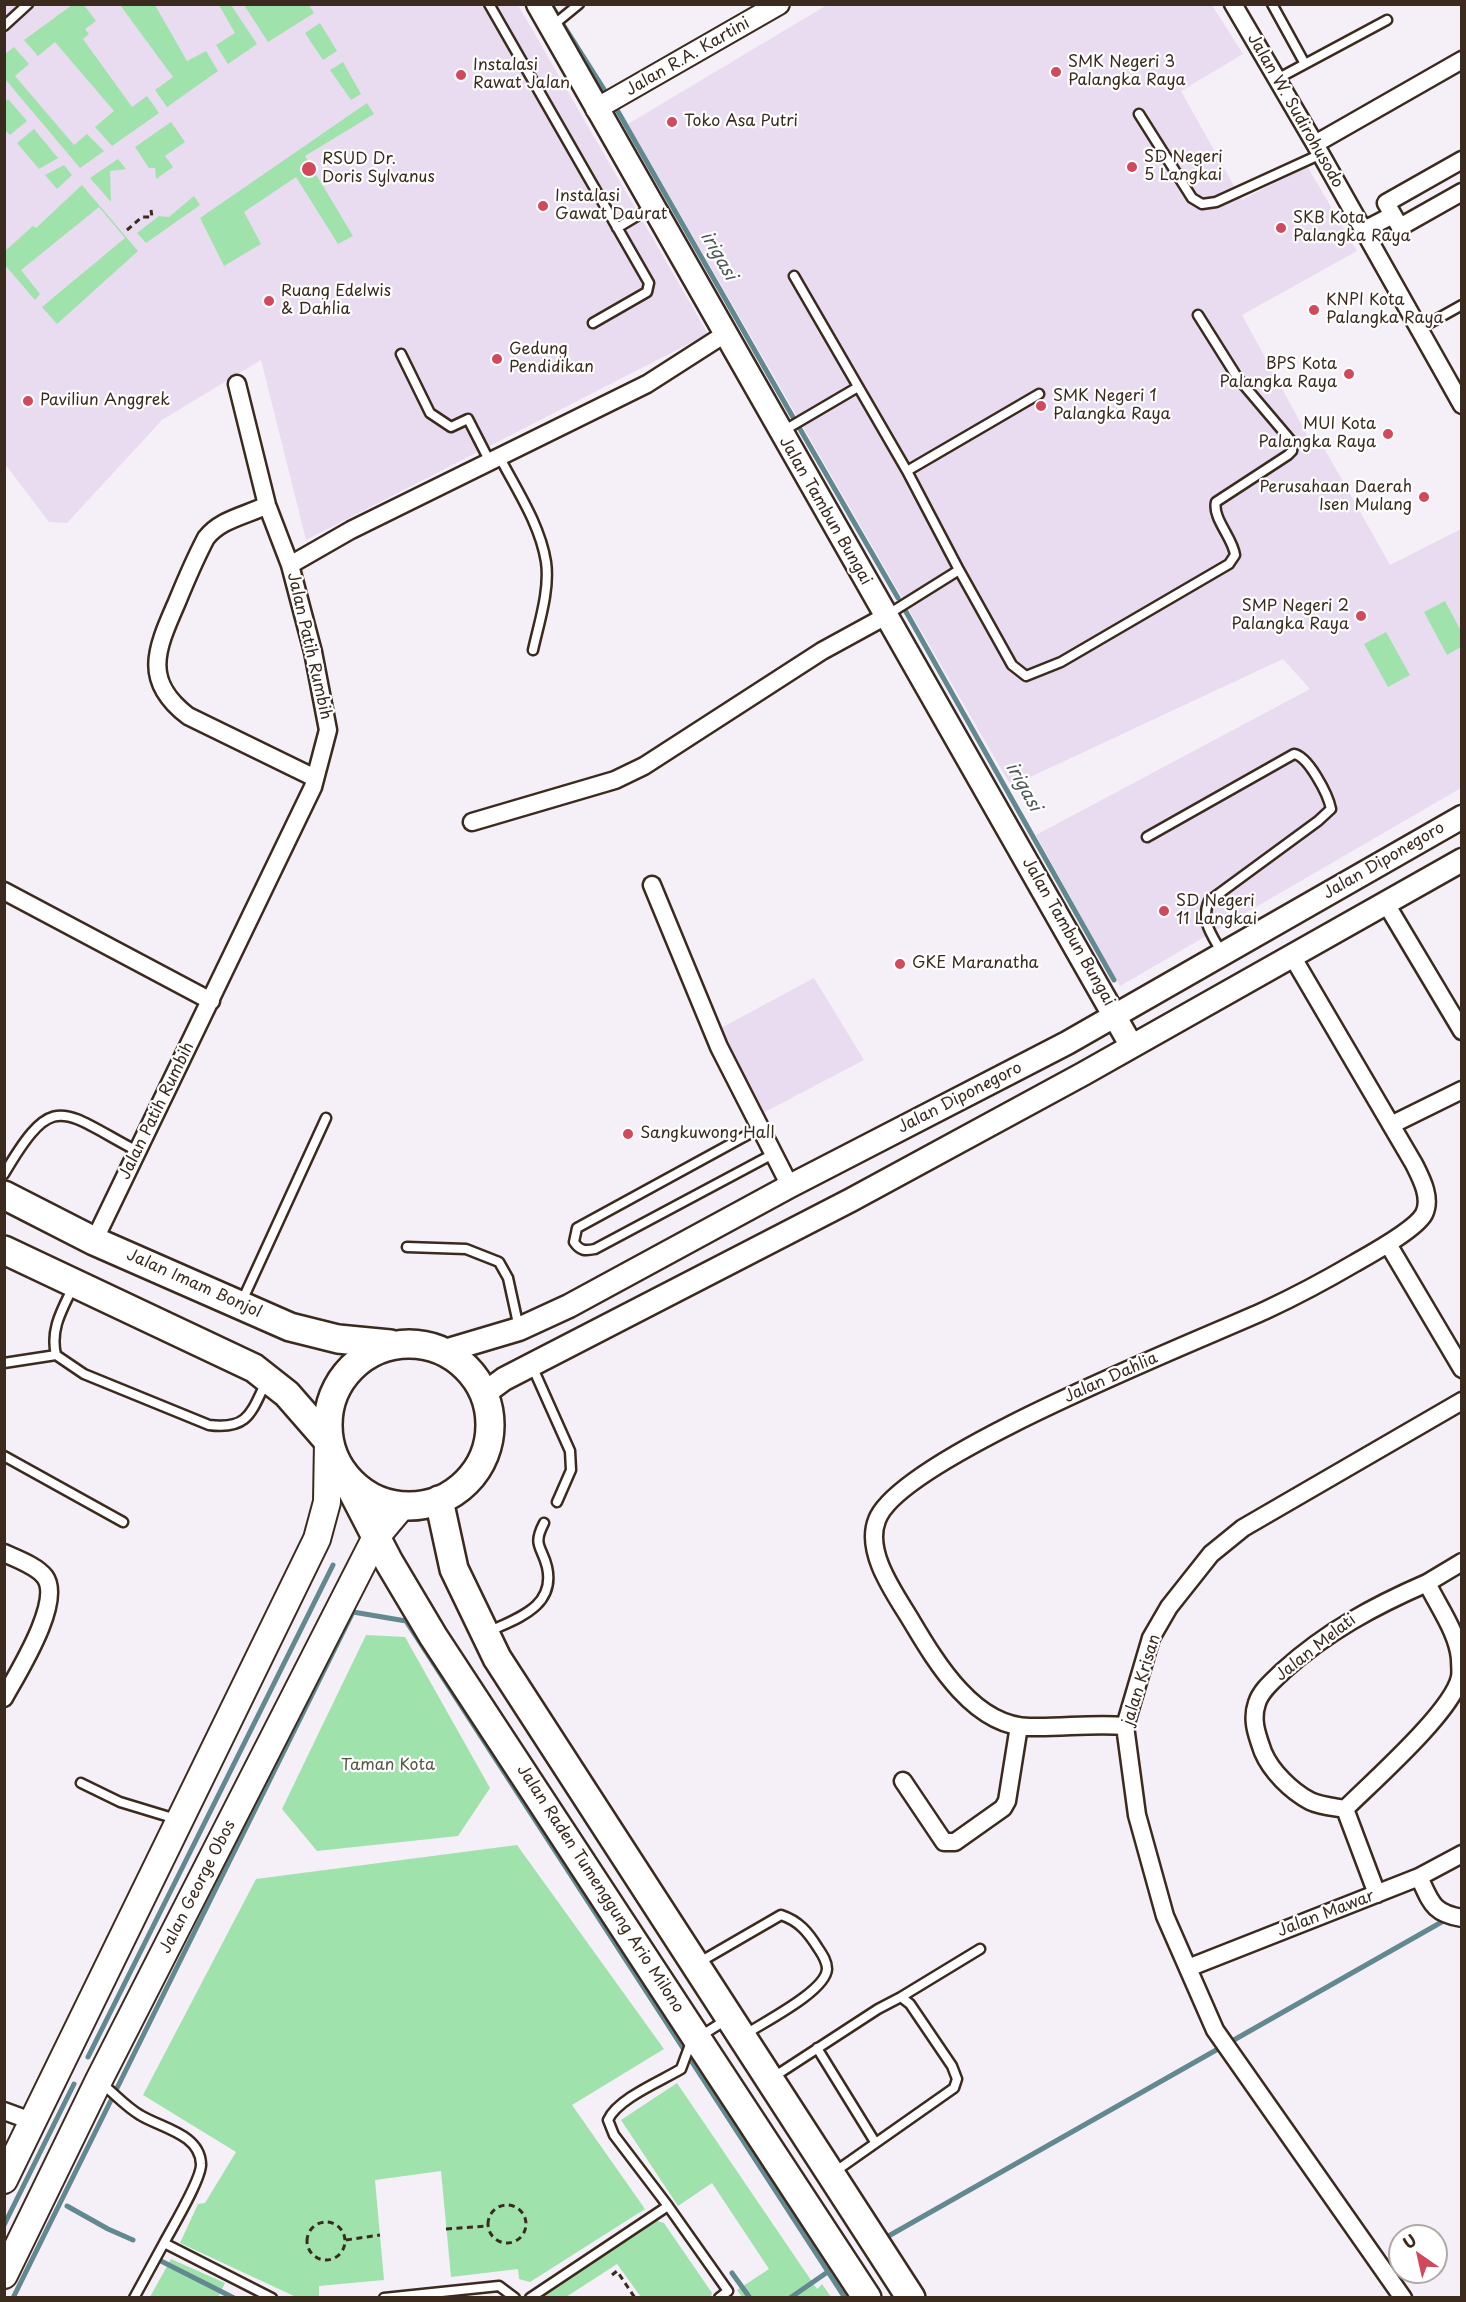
<!DOCTYPE html>
<html>
<head>
<meta charset="utf-8">
<style>
  body { margin:0 }
  #map { position:relative; width:1466px; height:2302px; overflow:hidden; background:#f5eff8; font-family:"Playpen Sans",sans-serif }
  canvas { display:block }
  .frame { position:absolute; inset:0; border:6px solid #3b2a1e; pointer-events:none }
  .north { position:absolute; left:1388px; top:2224px; width:60px; height:60px; box-sizing:border-box; background:#fff; border:2px solid #b1aaa5; border-radius:50%; rotate:326deg; font-size:16px; font-weight:700; line-height:24px; text-align:center; color:#3b2a1e }
  .north::after { content:''; display:block; margin:auto; width:21px; height:27px; background:#d1495b; clip-path:polygon(50% 0,100% 100%,50% 72%,0 100%) }
</style>
</head>
<body>
<div id="map">
<canvas width="1466" height="2302"></canvas>
<div class="frame"></div>
<div class="north">U</div>
</div>
<script>
const context = document.querySelector('canvas').getContext('2d');
context.lineJoin = 'round';
function paint(path, color) {
  context.fillStyle = color;
  context.fill(path, 'evenodd');
}
function trace(path, color, width, dash) {
  context.strokeStyle = color;
  context.lineWidth = width;
  context.lineCap = dash ? 'butt' : 'round';
  context.setLineDash(dash || []);
  context.stroke(path);
}
function write(font, color, halo, rows, align = 'center') {
  context.font = font + ' "Playpen Sans",sans-serif';
  context.lineWidth = 4.5;
  context.setLineDash([]);
  context.textBaseline = 'middle';
  context.strokeStyle = halo;
  context.fillStyle = color;
  for (const [text, x, y, turn = 0] of rows) {
    context.save();
    context.translate(x, y);
    context.rotate((+turn || 0) * Math.PI / 180);
    context.textAlign = isNaN(turn) ? turn : align;
    if (halo) context.strokeText(text, 0, 0);
    context.fillText(text, 0, 0);
    context.restore();
  }
}
const built = new Path2D(`
  M 4,5 L 518,5 L 708,334 L 306,540 L 261,360 L 162,420 L 67,523 L 49,522 L 5,464 Z
  M 827,5 L 1212,5 L 1243,54 L 1181,91 L 1242,200 L 1307,166 L 1357,251 L 1242,315 L 1311,442 L 1319,439 L 1390,565 L 1461,529 L 1461,788 L 1120,986 L 1036,835 L 1310,689 L 1283,659 L 1011,786 L 628,124 Z
  M 814,978 L 864,1060 L 761,1114 L 721,1028 Z`);
const green = new Path2D(`
  M 72,5 L 84,5 L 96,21 L 85,29 L 89,34 L 83,39 L 132,107 L 147,96 L 159,113 L 112,146 L 95,127 L 114,111 L 55,42 L 38,56 L 24,40 Z
  M 120,5 L 155,5 L 187,61 L 206,51 L 218,71 L 167,107 L 155,90 L 173,77 Z
  M 219,5 L 231,5 L 257,44 L 228,64 L 216,45 L 235,33 Z
  M 244,5 L 309,5 L 314,13 L 268,42 Z
  M 320,23 L 337,51 L 323,60 L 305,33 Z
  M 14,47 L 29,64 L 15,76 L 74,145 L 87,134 L 104,151 L 80,168 L 5,79 L 5,54 Z
  M 343,62 L 361,94 L 351,100 L 330,70 Z
  M 8,99 L 27,121 L 10,135 L 4,129 L 5,102 Z
  M 367,103 L 374,114 L 305,156 L 353,236 L 338,244 L 296,177 L 244,212 L 261,244 L 224,266 L 200,218 Z
  M 171,122 L 185,142 L 165,156 L 173,167 L 156,179 L 155,168 L 149,168 L 135,147 Z
  M 34,129 L 58,158 L 39,169 L 17,143 Z
  M 118,159 L 126,169 L 110,171 L 111,202 L 90,178 Z
  M 64,165 L 72,175 L 57,189 L 45,175 Z
  M 82,185 L 138,251 L 57,324 L 42,307 L 125,238 L 99,207 L 21,270 L 40,294 L 35,300 L 5,265 L 5,251 L 33,226 L 36,228 Z
  M 194,196 L 200,205 L 146,243 L 137,233 L 159,216 L 169,217 Z
  M 1445,601 L 1461,631 L 1461,647 L 1447,655 L 1424,612 Z
  M 1386,632 L 1410,675 L 1388,687 L 1364,644 Z
  M 366,1635 L 405,1637 L 490,1788 L 458,1836 L 317,1851 L 282,1809 Z
  M 517,1845 L 664,2049 L 572,2105 L 645,2209 L 530,2282 L 519,2279 L 518,2269 L 451,2277 L 441,2171 L 375,2180 L 384,2280 L 319,2286 L 319,2297 L 296,2297 L 180,2243 L 198,2204 L 205,2203 L 236,2152 L 143,2095 L 256,1879 Z
  M 677,2083 L 817,2289 L 822,2284 L 831,2297 L 742,2297 L 737,2290 L 769,2269 L 712,2183 L 678,2206 L 621,2120 Z
  M 657,2221 L 664,2223 L 712,2293 L 711,2296 L 641,2297 L 617,2264 L 566,2297 L 541,2297 Z
  M 171,2259 L 225,2283 L 218,2297 L 150,2297 Z`);
const stream = new Path2D(`
  M 551,4 L 558,16
  M 564,26 L 607,94
  M 616,108 L 794,419
  M 800,429 L 898,598
  M 905,610 L 1114,980
  M 88,2057 L 333,1565
  M 67,2206 L 108,2229 L 133,2240
  M 4,2225 L 74,2084
  M 885,2238 L 1447,1919
  M 159,2260 L 234,2298
  M 732,2273 L 750,2298
  M 13,2298 L 353,1612 L 406,1621 L 845,2298
  M 790,2298 L 829,2271`);
const path = new Path2D(`
  M 127,230 L 142,217 L 152,217 L 151,210
  M488 2224a19 19 0 1 1 38 0a19 19 0 1 1-38 0Z
  M307 2241a19 19 0 1 1 38 0a19 19 0 1 1-38 0Z
  M 446,2229 L 488,2226
  M 346,2240 L 380,2235
  M 612,2275 L 617,2271 L 635,2298`);
const service = new Path2D(`
  M 489,4 L 649,283 L 647,292 L 593,323
  M 1272,4 L 1305,64
  M 4,26 L 28,4
  M 551,27 L 579,4
  M 1277,79 L 1387,20
  M 1139,114 L 1192,198 L 1202,204 L 1216,202 L 1321,154
  M 617,228 L 652,207
  M 794,276 L 907,471 L 959,570 L 887,615
  M 1419,329 L 1462,305
  M 401,354 L 430,413 L 451,427 L 468,419 L 489,460
  M 783,431 L 858,387
  M 499,456 C 516,489 540,524 546,562 C 550,590 539,623 533,650
  M 907,471 L 1039,394
  M 959,570 L 1012,665 L 1026,676 L 1061,662 L 1229,564 L 1235,555 C 1233,538 1212,518 1216,502 L 1288,455 L 1292,451 L 1293,443 L 1237,377 L 1198,315
  M 1147,837 L 1294,754 C 1308,756 1328,794 1331,809 L 1318,821 L 1209,901 C 1200,921 1212,935 1222,953
  M 760,1128 L 577,1228 L 574,1242 C 580,1251 585,1251 595,1249 L 773,1154
  M 4,1174 C 54,1089 61,1111 137,1151
  M 407,1247 L 466,1249 L 499,1262 L 508,1278 L 519,1328
  M 73,1287 C 62,1310 50,1329 56,1355 L 84,1374 L 209,1425 C 248,1430 251,1413 266,1382
  M 242,1301 L 326,1118
  M 4,1363 L 56,1355
  M 532,1366 L 570,1451 L 571,1470 L 557,1502
  M 4,1456 L 123,1522
  M 488,1632 C 517,1618 556,1607 547,1567 C 542,1546 532,1546 544,1523
  M 81,1783 L 120,1802 L 176,1819
  M 698,1963 L 781,1915 C 799,1921 808,1932 818,1948 C 822,1954 827,1961 827,1969 C 826,1991 764,2022 746,2034
  M 901,1997 L 980,1949
  M 817,2048 L 875,2142
  M 772,2078 L 878,2009 L 901,1997 L 910,2004 L 952,2066 L 957,2079 L 954,2088 L 833,2173
  M 101,2083 C 114,2093 126,2107 140,2115 C 161,2128 200,2134 201,2164 C 202,2178 172,2228 164,2243 L 272,2298
  M 668,2206 L 728,2291 L 719,2298
  M 134,2298 L 164,2243
  M 384,2298 L 499,2286 L 515,2298
  M 530,2298 L 668,2206 L 614,2135 L 608,2120 C 617,2099 661,2081 681,2069 L 691,2042 L 726,2020`);
const minor = new Path2D(`
  M 1233,4 L 1315,144 L 1462,405
  M 1315,144 L 1462,60
  M 1462,160 L 1386,203 L 1400,227 L 1462,192
  M 1364,230 L 1393,215
  M 237,384 L 267,505 L 290,565
  M 267,505 C 245,516 221,519 206,538 C 195,559 186,580 177,602 C 157,648 141,680 188,716 L 315,778
  M 472,822 L 615,780 L 644,766 L 822,651 L 886,616
  M 652,885 L 719,1047 L 790,1186
  M 4,891 L 211,1001
  M 1385,902 L 1462,1031
  M 1391,1125 L 1462,1090
  M 94,1241 L 313,787 L 328,730 L 313,652 L 290,565 L 351,530 L 647,384 L 725,334
  M 1388,1244 L 1462,1369
  M 4,1553 C 17,1559 37,1566 45,1577 C 63,1602 17,1674 4,1698
  M 1125,1726 C 1093,1723 1062,1728 1030,1727 C 975,1727 937,1664 912,1622 C 896,1595 864,1553 877,1520 C 899,1458 1196,1342 1266,1310 C 1296,1296 1326,1280 1355,1263 C 1371,1254 1416,1229 1424,1214 C 1432,1198 1421,1178 1414,1164 L 1292,956
  M 903,1781 L 944,1842 L 955,1842 L 1003,1808 L 1007,1801 L 1019,1726
  M 1345,1809 C 1334,1807 1320,1806 1310,1801 C 1291,1791 1271,1771 1263,1752 C 1257,1735 1251,1720 1257,1703 C 1261,1690 1274,1680 1283,1671 C 1326,1632 1374,1606 1427,1583
  M 1419,1877 C 1431,1902 1432,1913 1462,1918
  M 1377,1894 L 1345,1809 C 1372,1782 1453,1711 1460,1677 C 1461,1672 1460,1664 1460,1659 C 1458,1633 1438,1606 1427,1583 L 1462,1562
  M 1188,1968 L 1419,1877 L 1462,1854
  M 4,2111 L 34,2122
  M 1403,2298 L 1215,2030 L 1165,1916 L 1137,1815 L 1125,1726 L 1151,1638 L 1169,1607 L 1211,1554 L 1243,1528 L 1462,1401`);
const tertiary = new Path2D(`
  M 596,109 L 779,4`);
const secondary = new Path2D(`
  M 538,4 L 1131,1045
  M 445,1351 L 519,1329 L 569,1306 L 790,1186 L 1067,1043 L 1462,817
  M 485,1393 L 504,1379 L 851,1200 L 1083,1074 L 1462,860`);
const primary = new Path2D(`
  M 4,2180 L 317,1539 L 327,1502 L 328,1441
  M 4,2275 L 99,2080 L 376,1537 L 402,1506`);
const trunk = new Path2D(`
  M 4,1195 L 94,1241 L 290,1327 L 338,1339 L 390,1344
  M 4,1250 L 254,1368 L 287,1394 L 328,1441
  M328 1425a81 81 0 1 1 162 0a81 81 0 1 1-162 0Z
  M 344,1475 L 389,1562 L 433,1636 L 867,2298
  M 439,1500 L 454,1569 L 497,1658 L 911,2298`);
const markers = [
  [1056,72,6,"#d1495b"],
  [461,75,6,"#d1495b"],
  [672,122,6,"#d1495b"],
  [1132,167,6,"#d1495b"],
  [309,169,8,"#d1495b"],
  [543,206,6,"#d1495b"],
  [1281,228,6,"#d1495b"],
  [269,301,6,"#d1495b"],
  [1314,310,6,"#d1495b"],
  [497,359,6,"#d1495b"],
  [1349,374,6,"#d1495b"],
  [28,401,6,"#d1495b"],
  [1041,406,6,"#d1495b"],
  [1388,434,6,"#d1495b"],
  [1424,497,6,"#d1495b"],
  [1361,616,6,"#d1495b"],
  [1164,911,6,"#d1495b"],
  [900,964,6,"#d1495b"],
  [628,1134,6,"#d1495b"]
];
const streetNames = [
  ["Jalan R.A. Kartini",688,57,-30],
  ["Jalan W. Sudirohusodo",1295,111,60],
  ["Jalan Tambun Bungai",825,511,60],
  ["Jalan Patih Rumbih",309,646,77],
  ["Jalan Diponegoro",1384,861,-30],
  ["Jalan Tambun Bungai",1068,932,60],
  ["Jalan Diponegoro",960,1098,-27],
  ["Jalan Patih Rumbih",157,1111,-64],
  ["Jalan Imam Bonjol",194,1284,24],
  ["Jalan Dahlia",1111,1378,-24],
  ["Jalan Melati",1316,1648,-38],
  ["jalan Krisan",1142,1680,-73],
  ["Jalan George Obos",198,1887,-63],
  ["Jalan Raden Tumenggung Ario Milono",600,1889,57],
  ["Jalan Mawar",1326,1914,-21]
];
const poiNames = [
  ["SMK Negeri 3",1068,63],
  ["Palangka Raya",1068,81],
  ["Instalasi",473,66],
  ["Rawat Jalan",473,84],
  ["Toko Asa Putri",684,122],
  ["SD Negeri",1144,158],
  ["5 Langkai",1144,176],
  ["RSUD Dr.",322,160],
  ["Doris Sylvanus",322,178],
  ["Instalasi",555,197],
  ["Gawat Daurat",555,215],
  ["SKB Kota",1293,219],
  ["Palangka Raya",1293,237],
  ["Ruang Edelwis",281,292],
  ["& Dahlia",281,310],
  ["KNPI Kota",1326,301],
  ["Palangka Raya",1326,319],
  ["Gedung",509,350],
  ["Pendidikan",509,368],
  ["BPS Kota",1337,365,"right"],
  ["Palangka Raya",1337,383,"right"],
  ["SMK Negeri 1",1053,397],
  ["Palangka Raya",1053,415],
  ["Paviliun Anggrek",40,401],
  ["MUI Kota",1376,425,"right"],
  ["Palangka Raya",1376,443,"right"],
  ["Perusahaan Daerah",1412,488,"right"],
  ["Isen Mulang",1412,506,"right"],
  ["SMP Negeri 2",1349,607,"right"],
  ["Palangka Raya",1349,625,"right"],
  ["SD Negeri",1176,902],
  ["11 Langkai",1176,920],
  ["GKE Maranatha",912,964],
  ["Sangkuwong Hall",640,1134]
];
const parkNames = [
  ["Taman Kota",388,1766]
];
const waterNames = [
  ["irigasi",718,256,60],
  ["irigasi",1023,787,61]
];
paint(built, '#e9dcf0');
paint(green, '#a0e2ac');
trace(stream, '#628890', 5);
trace(service, '#3b2a1e', 13);
trace(minor, '#3b2a1e', 21);
trace(tertiary, '#3b2a1e', 24);
trace(secondary, '#3b2a1e', 27);
trace(primary, '#3b2a1e', 30);
trace(trunk, '#3b2a1e', 32);
trace(path, '#3b2a1e', 3, [6, 4.5]);
trace(service, '#fff', 8);
trace(minor, '#fff', 16);
trace(tertiary, '#fff', 20);
trace(secondary, '#fff', 22);
trace(primary, '#fff', 26);
trace(trunk, '#fff', 27);
for (const [x, y, r, color] of markers) {
  const dot = new Path2D();
  dot.arc(x, y, r, 0, 2 * Math.PI);
  context.fillStyle = color;
  context.fill(dot);
  trace(dot, '#fff', 2);
}
write('16px', '#3b2a1e', '#fff', streetNames);
write('16px', '#3b2a1e', '#fff', poiNames, 'left');
write('16px', '#545842', '#fff', parkNames);
write('italic 18px', '#4e5957', '#fff', waterNames);
</script>
</body>
</html>
